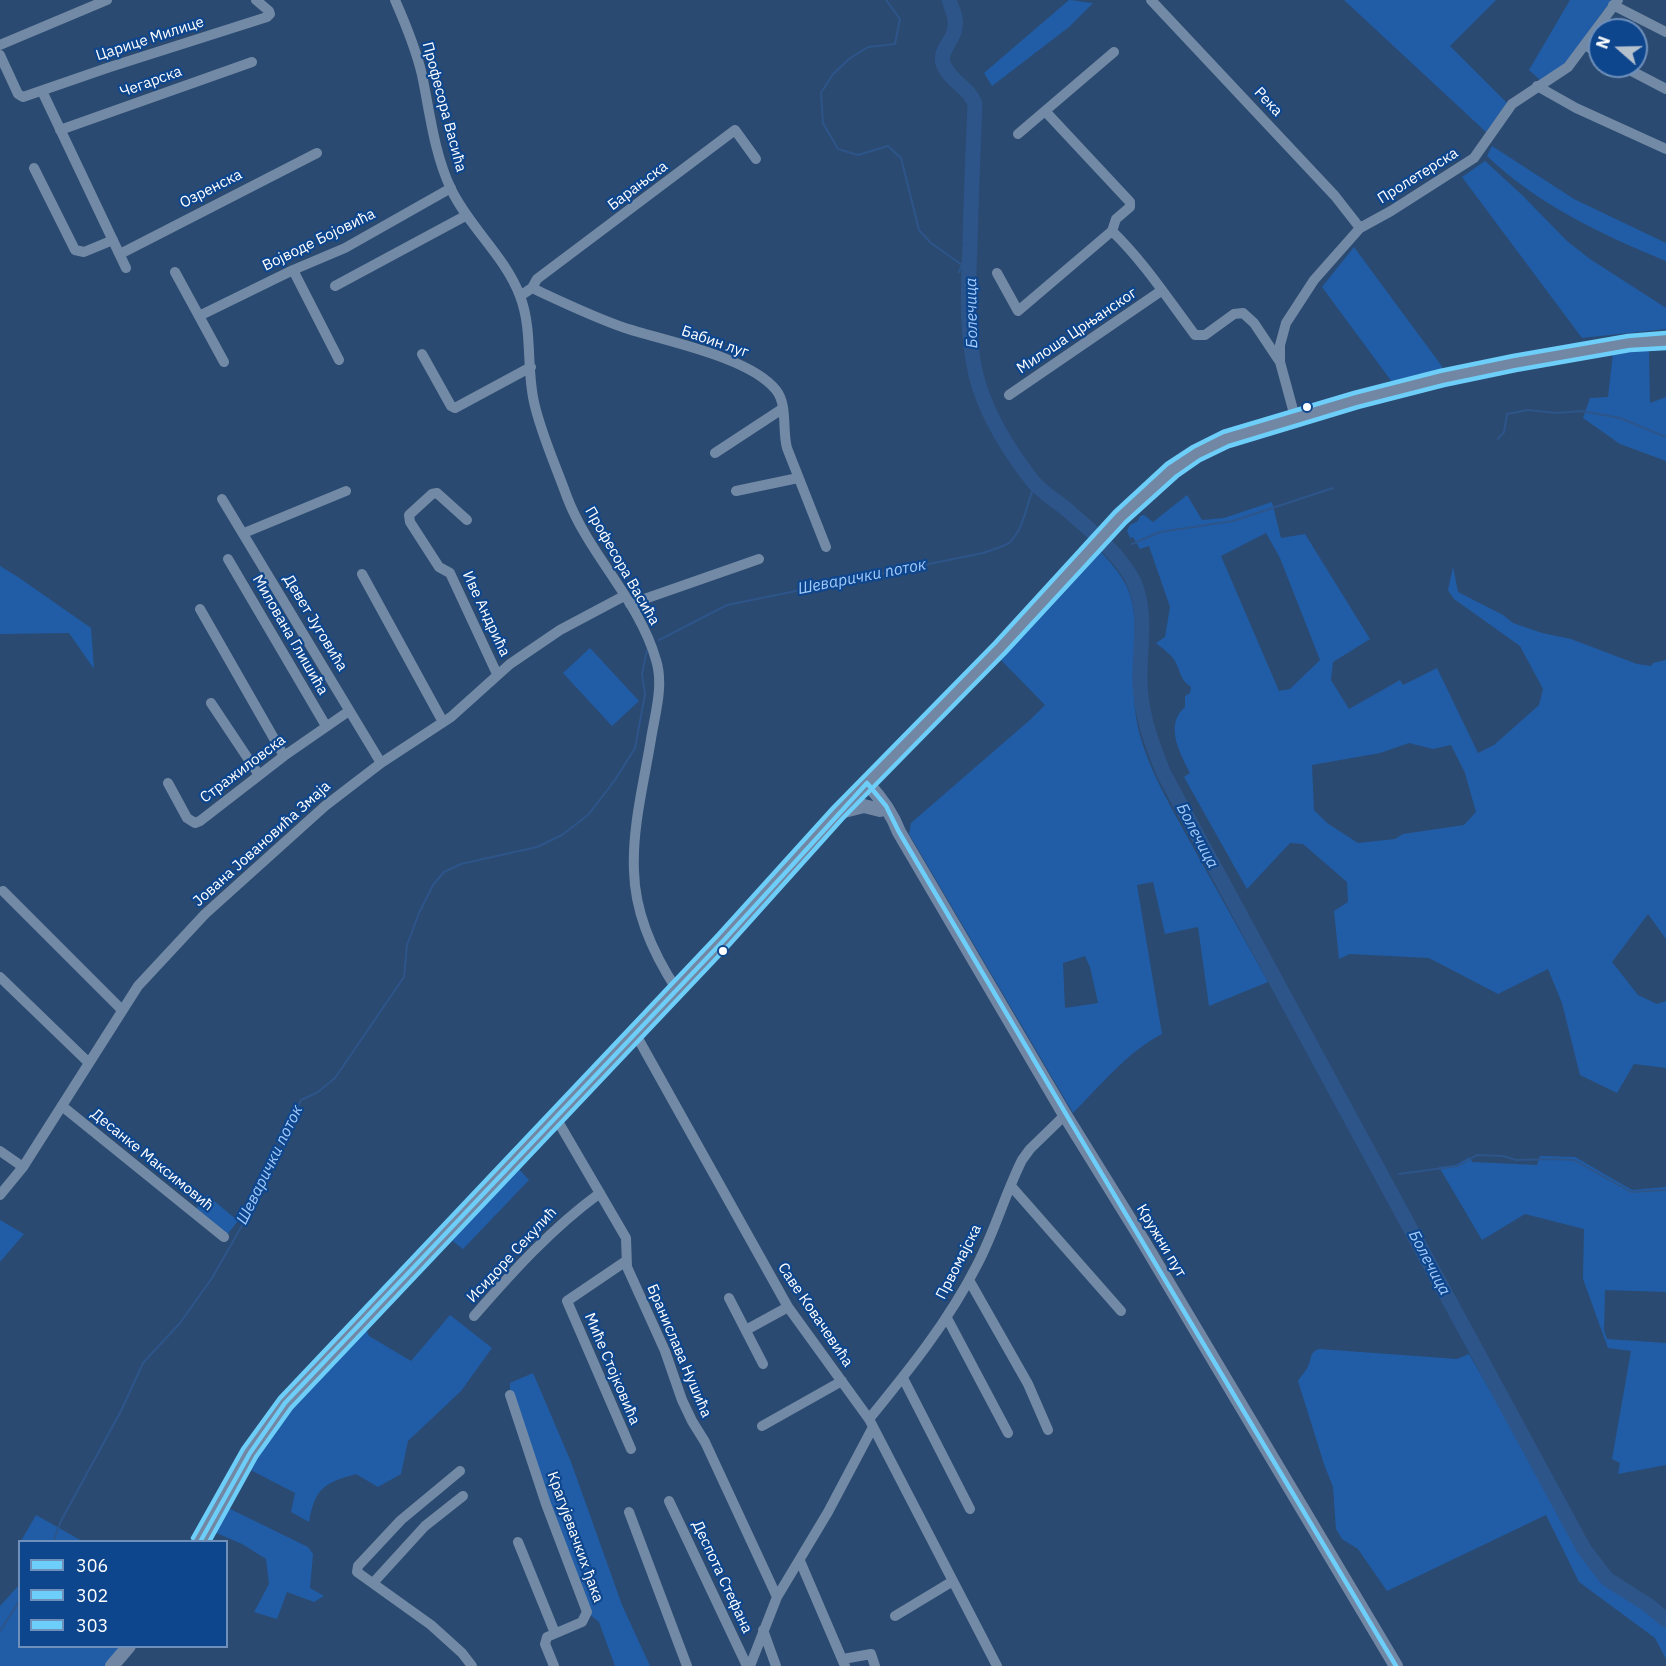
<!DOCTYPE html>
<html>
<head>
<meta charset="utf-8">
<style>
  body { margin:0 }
  #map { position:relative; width:1666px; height:1666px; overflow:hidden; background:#2b4a71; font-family:"IBM Plex Sans",sans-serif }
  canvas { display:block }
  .legend { position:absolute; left:18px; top:1540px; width:210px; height:108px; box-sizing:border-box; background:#0e468e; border:2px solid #6e90bb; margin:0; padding:8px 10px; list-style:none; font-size:18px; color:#fff }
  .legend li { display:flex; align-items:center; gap:12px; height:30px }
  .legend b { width:30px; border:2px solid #6e90bb }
  .north { position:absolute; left:1588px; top:18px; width:60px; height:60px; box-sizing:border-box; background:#0e468e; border:2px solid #6e90bb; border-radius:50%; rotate:290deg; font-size:16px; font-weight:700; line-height:24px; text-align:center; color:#fff }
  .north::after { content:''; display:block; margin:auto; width:21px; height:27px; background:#b5c0cd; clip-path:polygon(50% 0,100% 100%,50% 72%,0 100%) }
</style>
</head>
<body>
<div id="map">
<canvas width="1666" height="1666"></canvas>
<ul class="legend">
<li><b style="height:8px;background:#6dcef9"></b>306</li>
<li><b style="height:8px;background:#6dcef9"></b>302</li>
<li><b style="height:8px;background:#6dcef9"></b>303</li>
</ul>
<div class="north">N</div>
</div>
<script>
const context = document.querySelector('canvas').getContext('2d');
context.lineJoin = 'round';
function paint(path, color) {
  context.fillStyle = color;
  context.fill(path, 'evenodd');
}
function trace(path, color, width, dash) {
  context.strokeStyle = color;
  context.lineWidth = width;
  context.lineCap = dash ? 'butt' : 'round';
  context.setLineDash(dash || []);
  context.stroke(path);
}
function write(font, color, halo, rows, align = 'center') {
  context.font = font + ' "IBM Plex Sans",sans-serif';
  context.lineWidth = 4.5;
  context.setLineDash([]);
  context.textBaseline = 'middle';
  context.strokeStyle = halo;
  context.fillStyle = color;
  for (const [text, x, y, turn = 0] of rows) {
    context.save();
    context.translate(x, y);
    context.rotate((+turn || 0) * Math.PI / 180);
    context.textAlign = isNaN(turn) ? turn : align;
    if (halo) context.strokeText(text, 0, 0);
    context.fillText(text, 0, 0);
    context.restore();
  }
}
const green = new Path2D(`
  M 1069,0 C 1077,0 1084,3 1093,3 L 1069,27 L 992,86 L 984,73 Z
  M 1344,0 L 1496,0 L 1450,46 L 1507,103 L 1486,132 Z
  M 1570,0 L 1613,0 L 1601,14 L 1573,55 L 1556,72 L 1540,80 L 1529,70 Z
  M 1492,146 L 1574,199 L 1666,243 L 1666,261 C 1602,235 1537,204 1487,156 Z
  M 1485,161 L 1522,195 L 1567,241 L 1590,259 L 1666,308 L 1666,329 L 1582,338 L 1462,177 Z
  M 1354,247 L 1441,365 L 1445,373 L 1395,386 L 1322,287 Z
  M 1649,350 L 1650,403 L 1666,397 L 1666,461 L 1620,444 L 1583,418 L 1590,398 L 1608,397 L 1613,353 Z
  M 1187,495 L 1202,520 L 1224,518 L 1272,502 L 1281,538 L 1305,534 L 1370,639 L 1333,662 L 1331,680 L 1349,709 L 1400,680 L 1403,685 L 1437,668 L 1478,753 L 1494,745 L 1539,705 L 1543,689 L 1520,646 L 1454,599 L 1448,590 L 1453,567 L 1458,592 L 1503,615 L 1513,623 L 1542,633 L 1571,639 L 1637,664 L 1651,666 L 1653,663 L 1666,660 L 1666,939 L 1648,914 L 1612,962 L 1638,995 L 1657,1004 L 1666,1001 L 1666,1068 L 1634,1064 L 1617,1093 L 1580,1075 L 1562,1003 L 1548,969 L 1498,994 L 1429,958 L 1350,954 L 1339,959 L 1334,911 L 1348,902 L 1347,882 L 1303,844 L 1290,843 L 1247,889 L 1184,777 L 1190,773 C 1180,753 1164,725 1185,707 L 1185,696 L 1190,693 L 1191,687 C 1180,680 1181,672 1175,661 C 1172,655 1162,648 1156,643 L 1165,637 L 1170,607 L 1149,546 L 1140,549 L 1133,537 L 1130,538 L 1127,531 L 1130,525 L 1138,521 L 1140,516 L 1144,515 L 1153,522 ZM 1266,533 L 1280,558 L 1320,660 L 1290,689 L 1279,691 L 1221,556 ZM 1409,743 L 1433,749 L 1451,745 L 1465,773 L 1476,812 L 1464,825 L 1403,834 L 1395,839 L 1358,843 L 1327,823 L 1314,810 L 1312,765 L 1380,753 Z
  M 1100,551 C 1110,562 1120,573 1127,587 C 1142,621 1131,672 1135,709 C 1140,758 1170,804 1193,847 C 1218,892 1243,937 1268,982 L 1209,1006 L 1198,927 L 1165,934 L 1153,882 L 1137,885 L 1162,1034 C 1127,1052 1100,1086 1073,1113 L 909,834 L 911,823 L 1031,719 L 1045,705 L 999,658 ZM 1085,956 L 1090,967 L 1098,1003 L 1065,1008 L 1063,963 Z
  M 0,566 L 18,577 L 91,628 L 94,669 L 69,633 L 0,634 Z
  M 590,648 L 639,701 L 612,726 L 563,673 Z
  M 1540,1156 L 1575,1157 L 1632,1190 L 1666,1187 L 1666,1292 L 1605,1290 L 1604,1330 L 1607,1339 L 1666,1343 L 1666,1465 L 1618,1474 L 1620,1463 L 1612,1459 L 1631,1351 L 1608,1348 L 1583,1279 L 1584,1229 L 1525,1214 L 1482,1240 L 1439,1167 L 1456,1165 L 1470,1157 L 1472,1162 L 1537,1165 Z
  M 517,1167 L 529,1180 L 463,1249 L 450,1239 Z
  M 207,1195 L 238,1221 L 226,1236 L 195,1210 Z
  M 0,1220 L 24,1234 L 0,1262 Z
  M 450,1315 L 492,1348 L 461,1391 L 408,1441 L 401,1474 L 378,1487 L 356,1474 C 324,1483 315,1488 309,1522 L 291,1512 L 295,1493 L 241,1465 L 261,1434 L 363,1322 L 369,1336 L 411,1361 Z
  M 1319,1349 L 1457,1359 L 1469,1354 L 1591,1568 L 1604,1582 L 1656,1616 L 1666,1628 L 1666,1659 L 1655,1638 L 1579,1582 L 1546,1515 L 1387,1591 L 1358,1549 L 1342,1539 L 1336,1529 L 1333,1487 L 1324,1464 L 1298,1381 C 1301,1376 1307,1370 1309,1364 C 1312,1356 1310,1352 1319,1349 Z
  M 533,1373 L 571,1462 L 622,1605 L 650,1666 L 615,1666 L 599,1622 L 587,1612 L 510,1395 L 510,1383 Z
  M 220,1504 L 308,1547 L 313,1554 L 310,1588 L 324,1596 L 314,1602 L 287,1592 L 277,1619 L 254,1612 L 269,1584 L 266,1559 L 242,1544 L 207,1529 Z
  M 36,1515 L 82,1541 L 83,1541 L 21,1541 Z
  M 19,1585 L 20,1646 L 129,1647 L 112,1666 L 0,1666 L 0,1606 Z`);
const stream = new Path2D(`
  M 886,0 L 900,19 L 895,44 L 868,47 L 849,59 L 833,74 L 821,93 L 823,123 L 838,149 L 858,155 L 888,146 L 901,158 L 919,230 L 931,243 L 962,265 L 959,272
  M 1498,439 L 1504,432 L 1507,414 L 1528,410 L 1556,413 L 1582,411 L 1620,418 L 1666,437
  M 1132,544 L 1160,532 L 1233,521 L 1333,488
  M 1115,554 L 1120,550
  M 659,640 L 727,605 L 983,553 C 991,550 1004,547 1010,542 C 1025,527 1026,503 1035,485
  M 1399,1174 L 1458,1166 L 1477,1155 L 1503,1156 L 1516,1160 L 1556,1159 L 1574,1160 L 1631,1192 L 1666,1190
  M 53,1542 L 61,1521 L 121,1411 L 143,1363 L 180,1323 L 212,1278 L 247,1217 L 301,1100 L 318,1092 L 335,1078 L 404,977 L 407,945 L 419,913 L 433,885 L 444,872 L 461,864 L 537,847 L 562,835 L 588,815 L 615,780 L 635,748 L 645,694 L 642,674 L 647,650
  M 0,1631 L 20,1600`);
const river = new Path2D(`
  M 949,0 C 952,9 957,18 955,28 C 954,40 939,50 943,63 C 948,80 970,88 975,104 C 973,151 971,198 970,244 C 968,288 966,332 976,375 C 985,412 1008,449 1031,479 C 1040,491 1053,499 1065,508 C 1087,527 1120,554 1133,580 C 1148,612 1139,648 1140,683 C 1141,715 1152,745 1164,774 L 1584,1549 L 1607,1579 L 1648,1605 L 1666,1620`);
const minor = new Path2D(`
  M 395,0 C 406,25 416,49 422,75 C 430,113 434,153 451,189 C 469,227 505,256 520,296 C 533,330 526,367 534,402 C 541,434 556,466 567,497 C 589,555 639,600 656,660 C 664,685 655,714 651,739 C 644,782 632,828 634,871 C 635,914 654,955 677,990
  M 1151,0 L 1335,196 L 1360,228
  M 1613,5 L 1666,32
  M 0,45 L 107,0
  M 1585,45 L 1600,54
  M 0,55 L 18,94 L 23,97 L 110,67 L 267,17 L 270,14 L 269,11 L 256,0
  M 1622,66 L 1666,89
  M 1537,86 L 1576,108 L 1666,149
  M 42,91 L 126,268
  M 1045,111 L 1130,202 L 1130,207 L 1116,219 L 1112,231 C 1144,262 1168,299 1195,335 L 1205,335 L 1234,314 L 1243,313 L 1254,323 L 1280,362
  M 60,130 L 252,62
  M 1018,134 L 1114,52
  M 34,168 L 75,250 L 84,252 L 113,240
  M 120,254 L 317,153
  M 293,270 L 339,360
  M 175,272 L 224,362
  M 997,273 L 1018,311 L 1112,231
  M 335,286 L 467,215
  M 532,288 L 537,279 L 735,130 L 756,159
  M 520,296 L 532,288 C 562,302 593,317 625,328 C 665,341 750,357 776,390 C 788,405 782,430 787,448 L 826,547
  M 199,316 L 293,270 L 345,248 L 451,188
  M 422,354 L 451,406 L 455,408 L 531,367
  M 1009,395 L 1161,291
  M 1295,417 L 1280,362 L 1280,345 L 1286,323 L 1314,280 L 1360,228 L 1391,211 L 1474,158 L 1512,104 L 1568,67 L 1618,0
  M 715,453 L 782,409
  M 736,491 L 798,478
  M 222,499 L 381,763
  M 467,520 L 437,493 L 432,494 L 409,515 L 410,522 L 439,567 L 450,573 L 497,674
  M 244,533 L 346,491
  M 228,559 L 326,726
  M 362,574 L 443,722
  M 630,604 L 759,559
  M 200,609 L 284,756
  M 211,703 L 259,775
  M 168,783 L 187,818 L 195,823 L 200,821 L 284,756 L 349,711
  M 3,891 L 122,1010
  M 0,977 L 89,1063
  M 635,1033 L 788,1307 L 869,1419 L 997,1666
  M 62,1106 L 224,1237
  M 556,1118 L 626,1238 L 627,1267 L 665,1351 L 682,1400 L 692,1421 L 705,1442 L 777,1597
  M 0,1151 L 23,1167
  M 1011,1186 L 1121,1311
  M 0,1195 L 23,1167 L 138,986 L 205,914 L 325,806 L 381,763 L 451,717 L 510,664 L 560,630 L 624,596
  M 626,1261 L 567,1301 L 631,1449
  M 969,1280 L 1028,1384 L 1048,1430
  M 729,1298 L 763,1364
  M 474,1316 C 514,1270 551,1229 600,1193
  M 947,1318 L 1008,1433
  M 746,1330 L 788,1307
  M 903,1378 L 970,1509
  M 510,1395 L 546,1504 L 587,1612 L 582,1622 L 547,1637 L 545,1644 L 554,1666
  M 869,1419 C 909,1370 948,1322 977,1265 C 995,1231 1005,1194 1022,1160 L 1030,1149 L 1065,1115
  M 762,1426 L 842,1381
  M 460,1471 L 401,1520 L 358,1566 L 357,1572 L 431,1625 L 462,1653 L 472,1666
  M 669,1501 L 747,1666
  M 629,1512 L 687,1666
  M 518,1542 L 555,1633
  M 800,1561 L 845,1666
  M 373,1583 L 425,1526 L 463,1496
  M 895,1616 L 953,1581
  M 763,1630 L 776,1666
  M 843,1659 L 871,1654 L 875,1666
  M 750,1666 L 777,1597 L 828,1512 L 873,1427`);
const major = new Path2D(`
  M 867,783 C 881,798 892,813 899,832 L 1065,1115 L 1143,1241 L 1396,1666
  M 840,812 L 864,806 L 880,810
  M 200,1542 C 226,1493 250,1446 285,1403 L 724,940 L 838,813 L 1000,648 L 1121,517 L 1172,470 L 1196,454 L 1226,439 L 1356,400 L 1442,378 L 1515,363 L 1629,343 L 1666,340
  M 112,1666 L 129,1646`);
const bus1 = new Path2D(`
  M 200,1542 L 250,1453 L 285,1403 L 724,940 L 867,783 L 886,806 L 899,832 C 1063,1111 1230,1388 1396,1666`);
const bus2 = new Path2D(`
  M 209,1542 L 256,1457 L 291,1408 L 729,945 L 843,818 L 1005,653 L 1126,522 L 1177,476 L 1200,460 L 1229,446 L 1358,407 L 1444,385 L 1516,370 L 1630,350 L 1666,348`);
const bus3 = new Path2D(`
  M 193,1538 L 243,1449 L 280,1398 L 718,935 L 833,808 L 995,643 L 1115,512 L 1167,464 L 1193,447 L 1223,432 L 1354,393 L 1440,371 L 1513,356 L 1628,336 L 1665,333`);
const markers = [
  [1307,407,5,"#fff"],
  [723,951,5,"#fff"]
];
const streetNames = [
  ["Царице Милице",150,39,-18],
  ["Чегарска",151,82,-20],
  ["Река",1268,102,47],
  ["Професора Васића",444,107,75],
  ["Пролетерска",1418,176,-32],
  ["Барањска",638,186,-37],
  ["Озренска",211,189,-27],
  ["Војводе Бојовића",319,240,-26],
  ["Милоша Црњанског",1077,331,-34],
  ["Бабин луг",715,342,19],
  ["Професора Васића",622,566,60],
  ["Иве Андрића",486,614,65],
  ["Девет Југовића",315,623,59],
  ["Милована Глишића",290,635,60],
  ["Стражиловска",243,769,-37],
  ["Јована Јовановића Змаја",262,844,-42],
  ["Десанке Максимовић",152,1160,39],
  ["Кружни пут",1161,1241,59],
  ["Исидоре Секулић",512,1255,-47],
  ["Првомајска",959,1262,-63],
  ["Саве Ковачевића",815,1315,56],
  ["Бранислава Нушића",679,1351,67],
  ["Миће Стојковића",612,1369,67],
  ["Крагујевачких ђака",575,1537,70],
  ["Деспота Стефана",722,1577,65]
];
const waterNames = [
  ["Болечица",972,313,-91],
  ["Шеварички поток",862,577,-11],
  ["Болечица",1197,836,62],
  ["Шеварички поток",270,1165,-64],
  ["Болечица",1429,1263,62]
];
paint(green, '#215da6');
trace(stream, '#2d558a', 2);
trace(river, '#2d558a', 15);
trace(minor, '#728aa5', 10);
trace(major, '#7287a3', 14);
trace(bus1, '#6dcef9', 4.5);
trace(bus2, '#6dcef9', 4.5);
trace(bus3, '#6dcef9', 4.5);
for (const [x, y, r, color] of markers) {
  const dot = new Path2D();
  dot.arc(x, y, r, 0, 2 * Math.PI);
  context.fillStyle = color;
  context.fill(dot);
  trace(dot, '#0e468e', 2);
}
write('15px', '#fff', '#0e468e', streetNames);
write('italic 16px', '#a1cafb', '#0e468e', waterNames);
</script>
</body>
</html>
